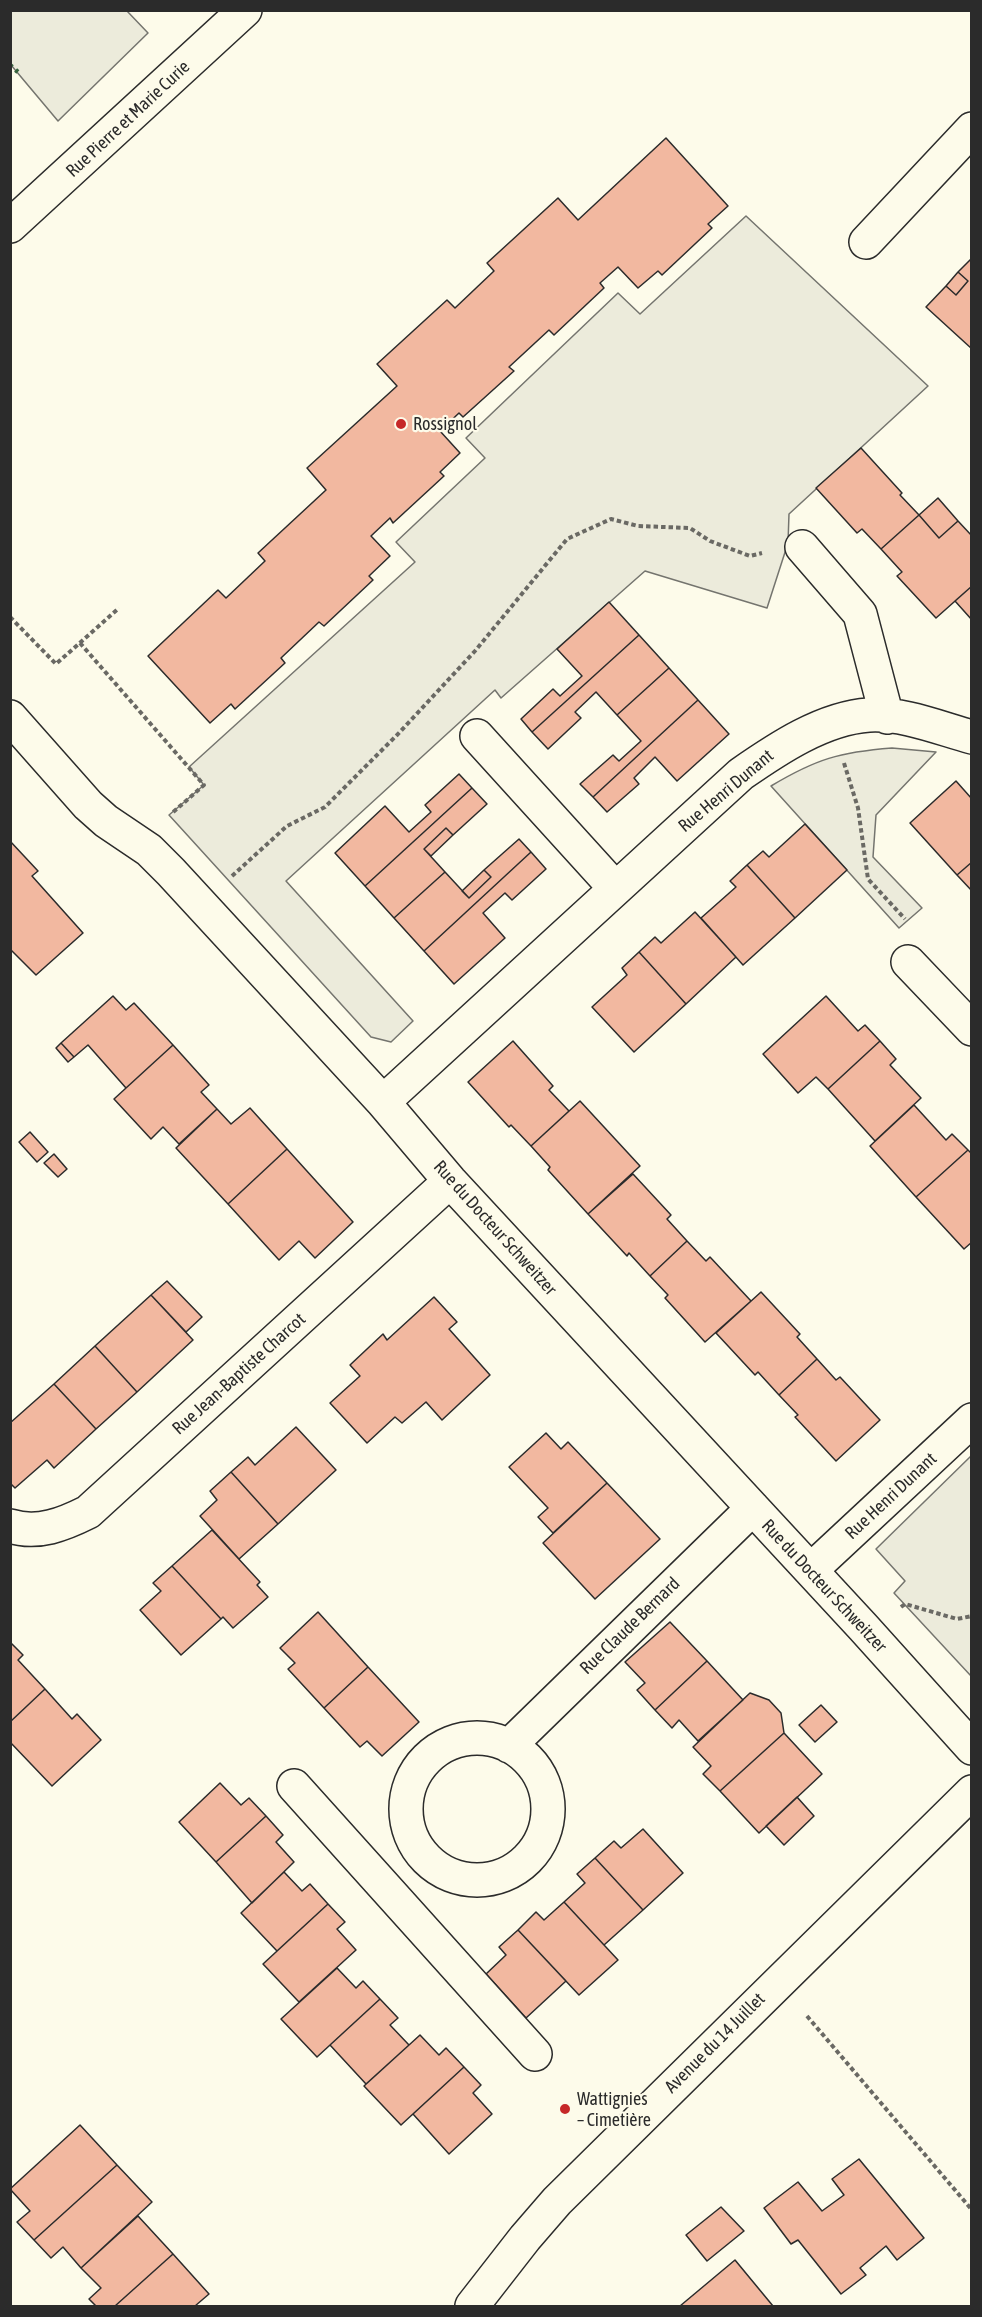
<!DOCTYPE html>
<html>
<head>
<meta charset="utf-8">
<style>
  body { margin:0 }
  #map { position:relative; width:982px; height:2317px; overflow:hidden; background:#fdfbea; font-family:"Asap Condensed",sans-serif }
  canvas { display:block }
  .frame { position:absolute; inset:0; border:12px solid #2b2b2b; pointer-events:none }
</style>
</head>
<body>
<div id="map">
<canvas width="982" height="2317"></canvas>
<div class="frame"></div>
</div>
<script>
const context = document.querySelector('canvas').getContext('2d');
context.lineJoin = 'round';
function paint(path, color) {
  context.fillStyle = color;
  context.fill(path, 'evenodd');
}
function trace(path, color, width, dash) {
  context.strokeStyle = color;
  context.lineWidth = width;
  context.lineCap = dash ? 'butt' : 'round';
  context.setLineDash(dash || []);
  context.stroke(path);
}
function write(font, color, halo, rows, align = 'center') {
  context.font = font + ' "Asap Condensed",sans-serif';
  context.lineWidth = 4.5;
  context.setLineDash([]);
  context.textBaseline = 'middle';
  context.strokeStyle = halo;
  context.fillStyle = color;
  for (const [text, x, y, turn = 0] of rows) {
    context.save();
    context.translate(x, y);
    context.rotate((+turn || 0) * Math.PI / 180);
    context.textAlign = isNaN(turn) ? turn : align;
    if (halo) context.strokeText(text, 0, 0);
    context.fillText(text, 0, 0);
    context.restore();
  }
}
const green = new Path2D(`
  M 11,10 L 127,11 L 148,33 L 58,121 L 11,65 Z
  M 746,216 L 928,386 L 789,514 L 788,543 L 767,608 L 645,571 L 501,698 L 495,690 L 286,881 L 413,1021 L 391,1042 L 371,1037 L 169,815 L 204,785 L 189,767 L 415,562 L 396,542 L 485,458 L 466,438 L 618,293 L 640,314 Z
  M 892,748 L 936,752 L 876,815 L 873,857 L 922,908 L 899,928 L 771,786 C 816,759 840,752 892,748 Z
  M 971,1456 L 971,1676 L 894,1593 L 905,1581 L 876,1549 Z`);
const building = new Path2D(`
  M 666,138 L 728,206 L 708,224 L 712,228 L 662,275 L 658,271 L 638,288 L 618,267 L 600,283 L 604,288 L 554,335 L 549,330 L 509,367 L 514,371 L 463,417 L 459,413 L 440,431 L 460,453 L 440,472 L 444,476 L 393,523 L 390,518 L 371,536 L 390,556 L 369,576 L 373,580 L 324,626 L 319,622 L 281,658 L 285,663 L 235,709 L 231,704 L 210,723 L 148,656 L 218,590 L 226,598 L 265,561 L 258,553 L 326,490 L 307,468 L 397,386 L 377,364 L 447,300 L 455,308 L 494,271 L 487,263 L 558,198 L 578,220 Z
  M 972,258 L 972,349 L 926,307 L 946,286 L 956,295 L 968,281 L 958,272 Z
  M 958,272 L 968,281 L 956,295 L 946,286 Z
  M 861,448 L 902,493 L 900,495 L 919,515 L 881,549 L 862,529 L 857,533 L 816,488 Z
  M 938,498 L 958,521 L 939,538 L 919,515 Z
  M 919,515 L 939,538 L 958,521 L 972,536 L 972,586 L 936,618 L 897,576 L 902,572 L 881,549 Z
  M 972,586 L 972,620 L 955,601 Z
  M 609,602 L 639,635 L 532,732 L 521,719 L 553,689 L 560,696 L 582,676 L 557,649 Z
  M 639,635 L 669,668 L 617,715 L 596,692 L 575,712 L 581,718 L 548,749 L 532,732 Z
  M 669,668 L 698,700 L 593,797 L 580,784 L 613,755 L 619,761 L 641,741 L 617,715 Z
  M 698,700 L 729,734 L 677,781 L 655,757 L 634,778 L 639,784 L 607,812 L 593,797 Z
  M 459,774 L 472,788 L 365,886 L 335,853 L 385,806 L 409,832 L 431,812 L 425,805 Z
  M 956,781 L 972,799 L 972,862 L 957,875 L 910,823 Z
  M 472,788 L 487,804 L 453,835 L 446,828 L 424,849 L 445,872 L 394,918 L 365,886 Z
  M 805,824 L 847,870 L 795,918 L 747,865 L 763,851 L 769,857 Z
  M 446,828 L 453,835 L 431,856 L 424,849 Z
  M 519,839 L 531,852 L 424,951 L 394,918 L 445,872 L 469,898 L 491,877 L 484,870 Z
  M 10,841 L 38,871 L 32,876 L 83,933 L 36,975 L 10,949 Z
  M 531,852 L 546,869 L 512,900 L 505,893 L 483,913 L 505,938 L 454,984 L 424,951 Z
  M 972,862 L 972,891 L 957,875 Z
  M 747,865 L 795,918 L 743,965 L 701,918 L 736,887 L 730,881 Z
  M 484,870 L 491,877 L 469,898 L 462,891 Z
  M 695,912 L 736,957 L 686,1004 L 639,952 L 655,937 L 661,943 Z
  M 639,952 L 686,1004 L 634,1052 L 592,1007 L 627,975 L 622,968 Z
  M 113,996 L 126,1010 L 134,1003 L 173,1045 L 126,1088 L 88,1045 L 74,1057 L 61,1043 Z
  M 826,996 L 858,1031 L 865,1025 L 880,1041 L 828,1089 L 816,1077 L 798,1093 L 763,1054 Z
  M 513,1041 L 553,1086 L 549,1090 L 569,1111 L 531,1146 L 511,1125 L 509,1127 L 468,1082 Z
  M 880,1041 L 896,1059 L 890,1065 L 921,1098 L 875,1141 L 828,1089 Z
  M 61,1043 L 74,1057 L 68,1062 L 56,1048 Z
  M 173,1045 L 209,1085 L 201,1092 L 217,1109 L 179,1144 L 163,1127 L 151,1139 L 114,1099 Z
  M 580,1101 L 640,1166 L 588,1214 L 548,1170 L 550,1167 L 531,1146 Z
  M 914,1105 L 946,1140 L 952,1134 L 968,1150 L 916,1197 L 870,1146 Z
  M 250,1108 L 287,1149 L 228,1204 L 176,1148 L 217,1109 L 231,1124 Z
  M 30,1132 L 48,1152 L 37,1162 L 19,1142 Z
  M 287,1149 L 353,1222 L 315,1258 L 299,1241 L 279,1260 L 228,1204 Z
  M 968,1150 L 972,1154 L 972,1242 L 964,1249 L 916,1197 Z
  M 54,1154 L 67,1169 L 58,1177 L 44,1163 Z
  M 633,1174 L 671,1215 L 667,1219 L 687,1241 L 650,1276 L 629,1253 L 627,1256 L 588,1214 Z
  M 687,1241 L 706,1261 L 710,1257 L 751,1301 L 705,1342 L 665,1298 L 668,1295 L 650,1276 Z
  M 167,1281 L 202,1317 L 186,1332 L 151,1295 Z
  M 761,1292 L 800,1334 L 797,1337 L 817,1359 L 779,1395 L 758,1372 L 755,1375 L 716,1333 Z
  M 151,1295 L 193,1340 L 137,1392 L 95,1346 Z
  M 434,1297 L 457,1322 L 449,1329 L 490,1375 L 442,1420 L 426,1402 L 402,1423 L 395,1417 L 367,1443 L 330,1403 L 360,1376 L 350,1365 L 383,1334 L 387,1340 Z
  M 95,1346 L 137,1392 L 96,1429 L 54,1384 Z
  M 817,1359 L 836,1380 L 840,1377 L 880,1420 L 836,1461 L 795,1417 L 798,1415 L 779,1395 Z
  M 54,1384 L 96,1429 L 54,1468 L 47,1460 L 15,1488 L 10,1483 L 10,1423 Z
  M 296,1427 L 336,1470 L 278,1524 L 231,1472 L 248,1457 L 255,1465 Z
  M 546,1433 L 561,1449 L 568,1442 L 607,1483 L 553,1533 L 538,1517 L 548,1508 L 509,1467 Z
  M 231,1472 L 278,1524 L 239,1559 L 200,1516 L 217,1500 L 210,1491 Z
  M 607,1483 L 660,1539 L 595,1599 L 543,1543 Z
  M 212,1530 L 260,1582 L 257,1585 L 268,1597 L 233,1628 L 223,1617 L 221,1619 L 172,1566 Z
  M 172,1566 L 221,1619 L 181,1655 L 140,1610 L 161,1591 L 153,1583 Z
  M 318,1612 L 368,1667 L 324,1708 L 288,1669 L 295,1663 L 280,1648 Z
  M 670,1622 L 707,1661 L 655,1710 L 637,1690 L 645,1683 L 625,1662 Z
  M 10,1642 L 23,1655 L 18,1660 L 45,1689 L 10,1722 Z
  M 707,1661 L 743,1700 L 698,1741 L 679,1720 L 672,1728 L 655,1710 Z
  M 368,1667 L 419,1722 L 382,1756 L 367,1741 L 360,1747 L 324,1708 Z
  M 45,1689 L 72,1719 L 77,1714 L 101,1740 L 52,1786 L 10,1742 L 10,1722 Z
  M 750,1693 L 769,1700 L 781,1713 L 784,1733 L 720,1791 L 703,1774 L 711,1766 L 693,1747 Z
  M 821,1705 L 837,1722 L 815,1742 L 799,1725 Z
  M 784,1733 L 822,1774 L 759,1833 L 720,1791 Z
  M 220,1783 L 241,1805 L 249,1798 L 266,1816 L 216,1862 L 179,1822 Z
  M 797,1797 L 814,1816 L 784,1845 L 766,1826 Z
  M 266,1816 L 283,1835 L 276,1842 L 294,1862 L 252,1903 L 216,1862 Z
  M 643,1829 L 683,1873 L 643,1910 L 595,1858 L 614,1841 L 621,1848 Z
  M 595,1858 L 643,1910 L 604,1945 L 564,1902 L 585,1883 L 577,1874 Z
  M 284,1872 L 302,1891 L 310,1884 L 328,1904 L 277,1951 L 241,1913 Z
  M 564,1902 L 618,1960 L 579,1995 L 518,1930 L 536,1912 L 544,1920 Z
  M 328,1904 L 345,1922 L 337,1929 L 356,1950 L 299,2002 L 263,1964 Z
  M 518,1930 L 566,1981 L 526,2018 L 486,1974 L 506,1955 L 499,1947 Z
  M 337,1968 L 356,1988 L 363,1981 L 380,1999 L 317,2057 L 281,2019 Z
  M 380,1999 L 398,2018 L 390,2025 L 409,2045 L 366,2084 L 330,2045 Z
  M 420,2035 L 439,2055 L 446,2048 L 464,2067 L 401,2125 L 364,2086 Z
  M 464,2067 L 481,2085 L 473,2093 L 492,2114 L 449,2154 L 413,2114 Z
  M 80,2125 L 117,2165 L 34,2240 L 17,2222 L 30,2211 L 10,2189 Z
  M 859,2159 L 924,2238 L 897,2260 L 886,2246 L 860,2268 L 866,2275 L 841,2294 L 798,2240 L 791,2244 L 764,2208 L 798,2182 L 822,2211 L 844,2195 L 832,2179 Z
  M 117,2165 L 152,2202 L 81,2268 L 63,2247 L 51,2258 L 34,2240 Z
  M 721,2207 L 744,2231 L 707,2261 L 686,2235 Z
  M 138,2216 L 173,2254 L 115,2306 L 96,2306 L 89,2299 L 101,2288 L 81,2268 Z
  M 173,2254 L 209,2294 L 195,2306 L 115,2306 Z
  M 735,2260 L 773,2306 L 679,2306 L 680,2306 Z`);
const path = new Path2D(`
  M 10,617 L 56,664 L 119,608
  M 80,643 L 204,785 L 171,814
  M 844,763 L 858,808 L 868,879 L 905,919
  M 232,876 L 287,826 L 325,807 L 398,734 L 475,651 L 567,539 L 611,519 L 638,526 L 690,528 L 710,541 L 750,556 L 762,553
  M 901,1607 L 905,1604 L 957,1619 L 972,1616
  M 807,2016 L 972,2210`);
const minor = new Path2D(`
  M 10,226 L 245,10
  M 866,242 L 972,129
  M 802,547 L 860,614 L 887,717
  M 10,717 L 88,805 L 106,821 L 149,850 L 171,872 L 383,1102 L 450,1181 L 863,1627 L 972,1748
  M 477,736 L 615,888
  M 908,962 L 972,1029
  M 383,1102 L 741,774 C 777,749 823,718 869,715 C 903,713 939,728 972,737
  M 10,1526 C 38,1535 64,1524 88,1512 L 450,1181
  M 811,1570 L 972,1420
  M406 1809a71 71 0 1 1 142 0a71 71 0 1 1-142 0Z
  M 509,1746 L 753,1508
  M 294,1786 L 535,2054
  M 472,2306 L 525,2238 L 557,2201 L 972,1792`);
const hedge = new Path2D(`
  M 10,65 L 19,73`);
const markers = [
  [401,424,6,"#c62828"],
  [565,2109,6,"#c62828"]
];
const streetNames = [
  ["Rue Pierre et Marie Curie",128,119,-43],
  ["Rue Henri Dunant",726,791,-40],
  ["Rue du Docteur Schweitzer",495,1228,48],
  ["Rue Jean-Baptiste Charcot",239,1374,-42],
  ["Rue Henri Dunant",891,1496,-43],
  ["Rue du Docteur Schweitzer",824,1586,47],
  ["Rue Claude Bernard",630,1626,-44],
  ["Avenue du 14 Juillet",715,2043,-45]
];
const poiNames = [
  ["Rossignol",413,424],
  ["Wattignies",577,2099],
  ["– Cimetière",577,2120]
];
paint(green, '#ecebdb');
trace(green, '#74746e', 1.5);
paint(building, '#f2b8a0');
trace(building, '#2b2b2b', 1.5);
trace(minor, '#2b2b2b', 36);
trace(path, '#6a6964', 4, [4.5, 3]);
trace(minor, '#fdfbea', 33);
trace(hedge, '#34623c', 4.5, [3, 4.5]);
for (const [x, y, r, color] of markers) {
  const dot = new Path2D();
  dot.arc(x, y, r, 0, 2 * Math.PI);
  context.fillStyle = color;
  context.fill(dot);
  trace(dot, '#fdfbea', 2);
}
write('18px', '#2b2b2b', '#fdfbea', streetNames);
write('18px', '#2b2b2b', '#fdfbea', poiNames, 'left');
</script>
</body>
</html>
